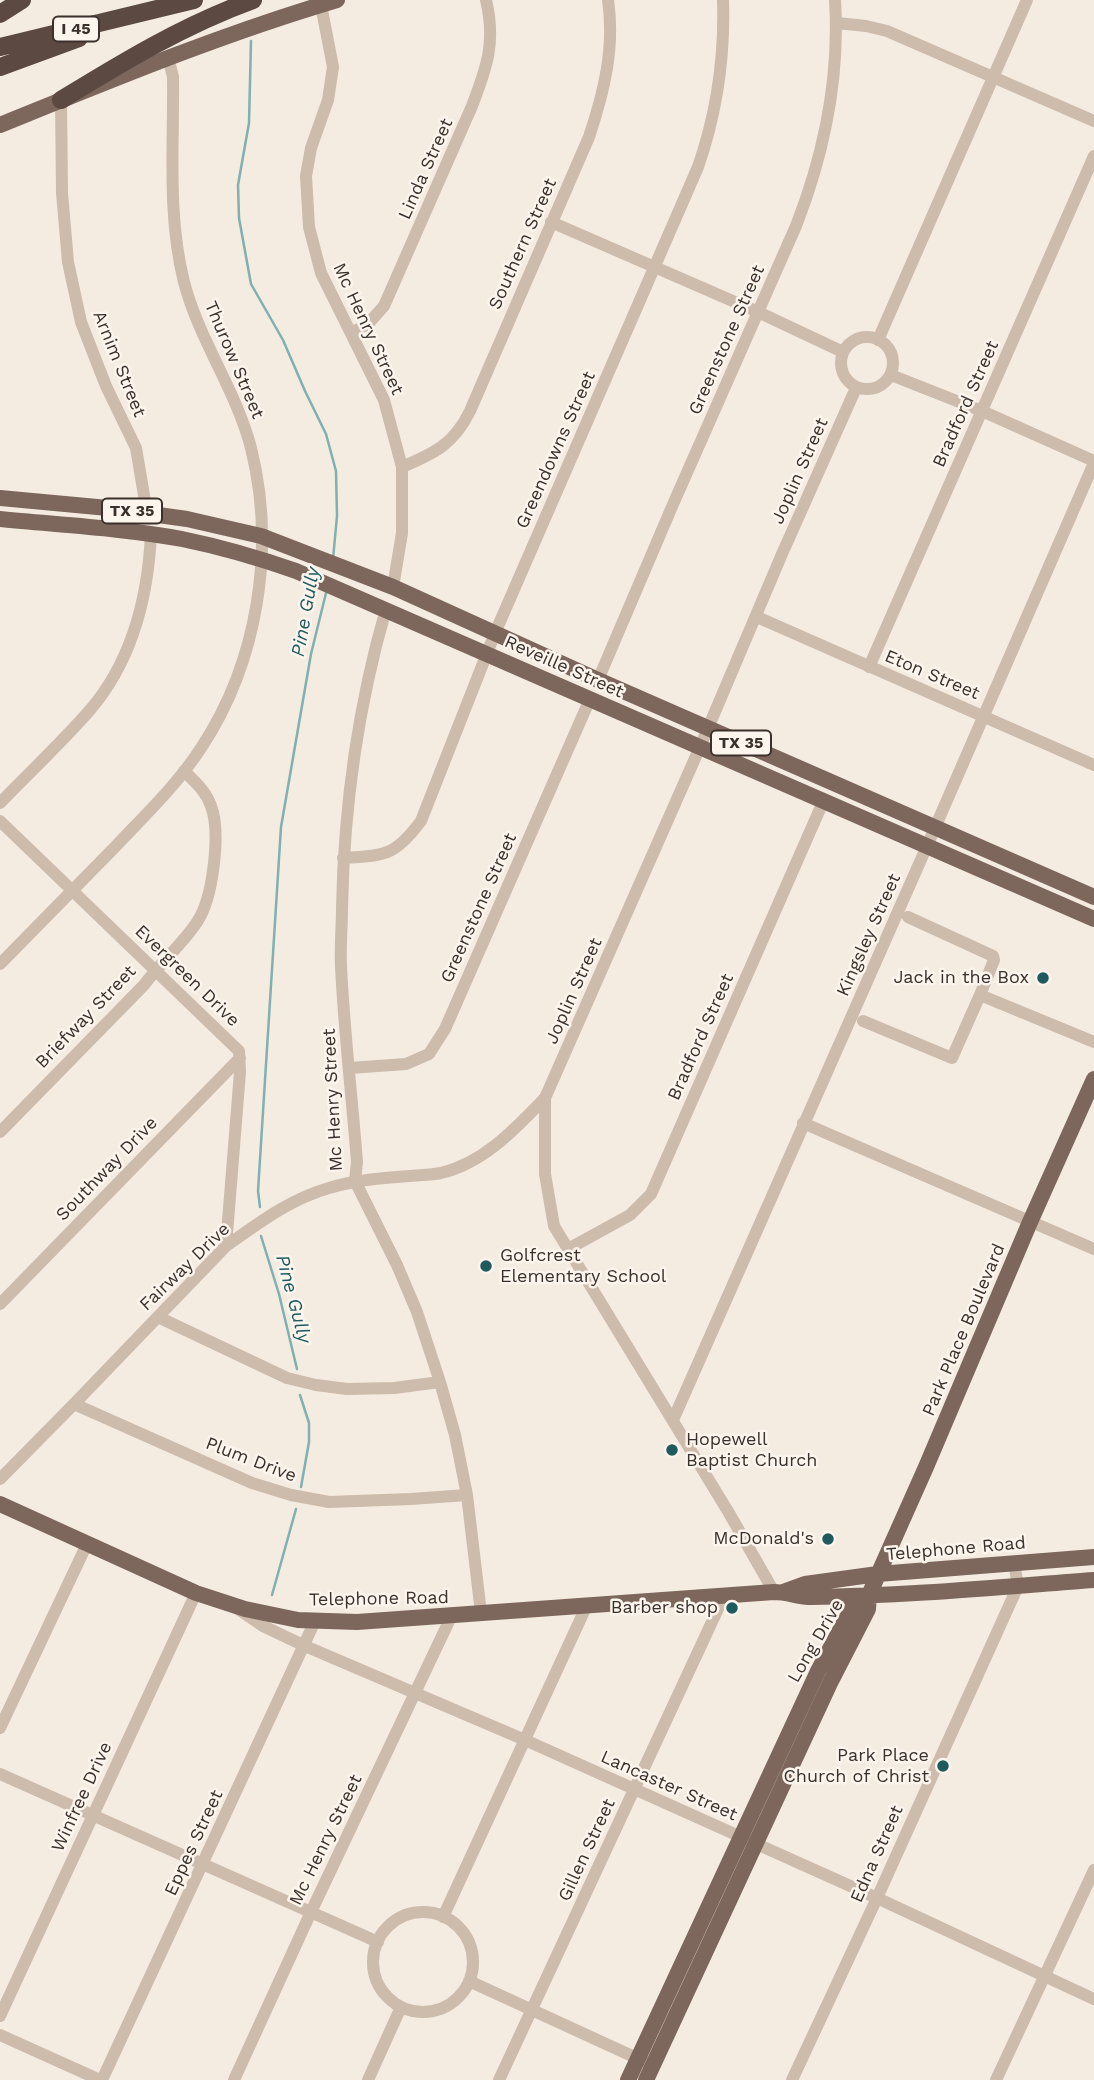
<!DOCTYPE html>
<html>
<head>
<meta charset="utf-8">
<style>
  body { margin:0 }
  canvas { display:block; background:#f4ebe1 }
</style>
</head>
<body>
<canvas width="1094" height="2080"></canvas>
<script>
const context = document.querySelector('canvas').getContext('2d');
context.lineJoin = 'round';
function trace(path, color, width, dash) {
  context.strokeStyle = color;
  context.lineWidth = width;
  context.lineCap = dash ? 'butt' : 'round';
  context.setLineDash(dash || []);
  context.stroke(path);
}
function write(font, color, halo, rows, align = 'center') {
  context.font = font + ' "Work Sans",sans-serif';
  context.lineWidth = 5;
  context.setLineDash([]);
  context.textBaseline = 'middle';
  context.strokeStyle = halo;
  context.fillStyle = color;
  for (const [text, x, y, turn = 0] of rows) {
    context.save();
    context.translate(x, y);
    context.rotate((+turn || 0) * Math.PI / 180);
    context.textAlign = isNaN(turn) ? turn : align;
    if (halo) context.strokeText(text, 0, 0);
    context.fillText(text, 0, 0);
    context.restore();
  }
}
const stream = new Path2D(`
  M 251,41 L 249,123 L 238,185 L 239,218 L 251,284 L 283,340 L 305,391 L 326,434 L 336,471 L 337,516 L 333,559
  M 260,1207 L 258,1191 L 281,827 L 311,654 L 327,589
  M 261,1236 L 279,1294 L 297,1369
  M 300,1395 L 309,1423 L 309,1442 L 301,1487
  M 272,1595 L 296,1509`);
const minor = new Path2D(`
  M 321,5 L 333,67 L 328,100 L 311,148 L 306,176 L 309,227 L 321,273 L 384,400 L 402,467 L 402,533 L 393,587
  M 837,23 L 866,26 L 887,31 L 1094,121
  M 61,100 L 62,193 L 68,262 L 81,322 L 106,386 L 136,448 L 147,513
  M 551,222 L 758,312 L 843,352
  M 351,333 L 368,324 L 384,306 L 472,106 C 487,67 496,42 486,0
  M841 363a26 26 0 1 1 52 0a26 26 0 1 1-52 0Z
  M 878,340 L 1027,0
  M 891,375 L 982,411 L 1094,461
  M 402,467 C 435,453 454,444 470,411 L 589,137 C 604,92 615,48 608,0
  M 386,609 C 358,706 344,806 342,908 C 342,927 340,947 341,966 C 344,1031 352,1097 357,1162 L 355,1181 L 397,1265 L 417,1312 L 440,1382 L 455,1435 L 467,1495 L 481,1613
  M 757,617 L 1094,765
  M 869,667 L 1094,156
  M 598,680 L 674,502 L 796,226 C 824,154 840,78 835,0
  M 0,803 C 30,772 62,742 90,710 C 132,661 148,597 151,534
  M 0,821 L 239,1051 L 240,1072 L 226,1246
  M 343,858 C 385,855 394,857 421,821 L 495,633 L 698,167 C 717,112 725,58 723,0
  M 908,917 L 993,956 L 994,960 L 980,995
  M 0,964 C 38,925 77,886 115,847 C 145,815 177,785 201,748 C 258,662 276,548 251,448 C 236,390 199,340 184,282 C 167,215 174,144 173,77 L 168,57
  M 863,1021 L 952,1058 L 980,995 L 1094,1042
  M 350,1068 L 406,1064 L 429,1054 L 445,1029 L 590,699
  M 803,1123 L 1094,1249
  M 0,1132 L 144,985 C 160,963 182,945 197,922 C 213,899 221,832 211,806 C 206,791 195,782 184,771
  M 568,1249 L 630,1215 L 651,1194 L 823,802
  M 0,1304 L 240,1058
  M 158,1317 L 287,1378 L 316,1385 L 347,1389 L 394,1388 L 440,1382
  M 74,1404 L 252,1483 L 291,1495 L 329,1502 L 411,1499 L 467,1495
  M 673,1420 L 927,846 L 1094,463
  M 0,1479 L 74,1404 L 226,1246 C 259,1223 290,1199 329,1188 C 355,1180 382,1178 409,1176 C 419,1175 431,1175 441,1173 C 484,1163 516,1128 545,1098
  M 774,1592 L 729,1513 L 554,1226 L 545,1174 L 545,1098 L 700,747 L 782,554 L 856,388
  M 238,1609 L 263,1626 L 305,1646 L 525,1740 L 877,1898 L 1094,1999
  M 0,1728 L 87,1544
  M 0,1774 L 378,1942
  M373 1962a50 50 0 1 1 100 0a50 50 0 1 1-100 0Z
  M 443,1917 L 587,1605
  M 469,1981 L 643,2061
  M 0,2016 L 196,1593
  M 0,2035 L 100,2080
  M 102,2080 L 315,1621
  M 234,2080 L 311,1912 L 451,1617
  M 368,2080 L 401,2007
  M 499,2080 L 724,1596
  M 792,2080 L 877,1898 L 1018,1586 L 1014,1563
  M 996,2080 L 1094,1870`);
const major = new Path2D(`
  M 0,125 C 111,80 222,34 337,0
  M 0,498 L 108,508 L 187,519 L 261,536 L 393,587 L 598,680 L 1094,897
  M 0,519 C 60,525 122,528 182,539 C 221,547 259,558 296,571 L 1094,919
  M 0,1504 L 196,1593 L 245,1609 L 298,1620 L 357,1622 L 774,1592 C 787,1592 799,1597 811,1597 C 905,1596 1000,1587 1094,1580
  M 783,1592 L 805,1584 L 878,1574 L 1094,1557
  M 628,2080 L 818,1671 L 851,1610 L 869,1595
  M 646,2080 L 831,1681 L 868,1609 L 869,1595 L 926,1467 L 1030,1222 L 1094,1079`);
const highway = new Path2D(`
  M 0,14 L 22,0
  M 0,47 L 194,0
  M 0,67 L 79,38
  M 61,100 C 123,62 184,25 253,0`);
const markers = [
  [1043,978,7,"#1f5a5e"],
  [486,1266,7,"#1f5a5e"],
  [672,1450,7,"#1f5a5e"],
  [828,1539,7,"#1f5a5e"],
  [732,1608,7,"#1f5a5e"],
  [943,1766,7,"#1f5a5e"]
];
const shields = [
  [76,29,46],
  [132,511,60],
  [741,743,60]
];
const shieldNames = [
  ["I 45",76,29],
  ["TX 35",132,511],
  ["TX 35",741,743]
];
const streetNames = [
  ["Linda Street",426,169,-66],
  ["Southern Street",523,244,-66],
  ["Mc Henry Street",368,329,65],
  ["Greenstone Street",727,340,-66],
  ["Thurow Street",234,360,67],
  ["Arnim Street",119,364,68],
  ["Bradford Street",966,404,-66],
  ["Greendowns Street",556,450,-66],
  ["Joplin Street",800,471,-66],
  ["Reveille Street",564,667,24],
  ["Eton Street",932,675,23],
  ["Greenstone Street",479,908,-66],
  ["Kingsley Street",869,935,-66],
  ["Evergreen Drive",187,976,44],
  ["Joplin Street",574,991,-66],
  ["Briefway Street",86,1017,-46],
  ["Bradford Street",701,1037,-66],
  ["Mc Henry Street",333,1100,-93],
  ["Southway Drive",107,1169,-46],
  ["Fairway Drive",185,1267,-44],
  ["Park Place Boulevard",964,1330,-67],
  ["Plum Drive",251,1460,21],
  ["Telephone Road",956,1549,-5],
  ["Telephone Road",379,1599,-1],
  ["Long Drive",816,1641,-60],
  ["Lancaster Street",669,1786,24],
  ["Winfree Drive",82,1797,-65],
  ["Mc Henry Street",326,1840,-64],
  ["Eppes Street",194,1843,-65],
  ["Gillen Street",587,1850,-65],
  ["Edna Street",877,1854,-66]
];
const poiNames = [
  ["Jack in the Box",1029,978],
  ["Golfcrest",500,1256,"left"],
  ["Elementary School",500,1277,"left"],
  ["Hopewell",686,1440,"left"],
  ["Baptist Church",686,1461,"left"],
  ["McDonald's",814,1539],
  ["Barber shop",718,1608],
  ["Park Place",929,1756],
  ["Church of Christ",929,1777]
];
const waterNames = [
  ["Pine Gully",306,612,-80],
  ["Pine Gully",293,1299,75]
];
trace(stream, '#7fb0b2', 2.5);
trace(minor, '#cdbbac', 12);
trace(major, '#7d675c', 16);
trace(highway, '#5c4a42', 18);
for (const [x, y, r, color] of markers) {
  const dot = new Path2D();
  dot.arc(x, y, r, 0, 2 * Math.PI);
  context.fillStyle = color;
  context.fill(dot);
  trace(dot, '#fbf5ee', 2.5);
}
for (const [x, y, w] of shields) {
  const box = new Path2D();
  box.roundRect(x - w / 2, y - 12.5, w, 25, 5);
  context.fillStyle = '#fbf5ee';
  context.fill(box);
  trace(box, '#3b302b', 2);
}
write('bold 16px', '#3b302b', null, shieldNames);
write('18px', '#3b302b', '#fbf5ee', streetNames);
write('18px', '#3b302b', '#fbf5ee', poiNames, 'right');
write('italic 19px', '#1f5a5e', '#fbf5ee', waterNames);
</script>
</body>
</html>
